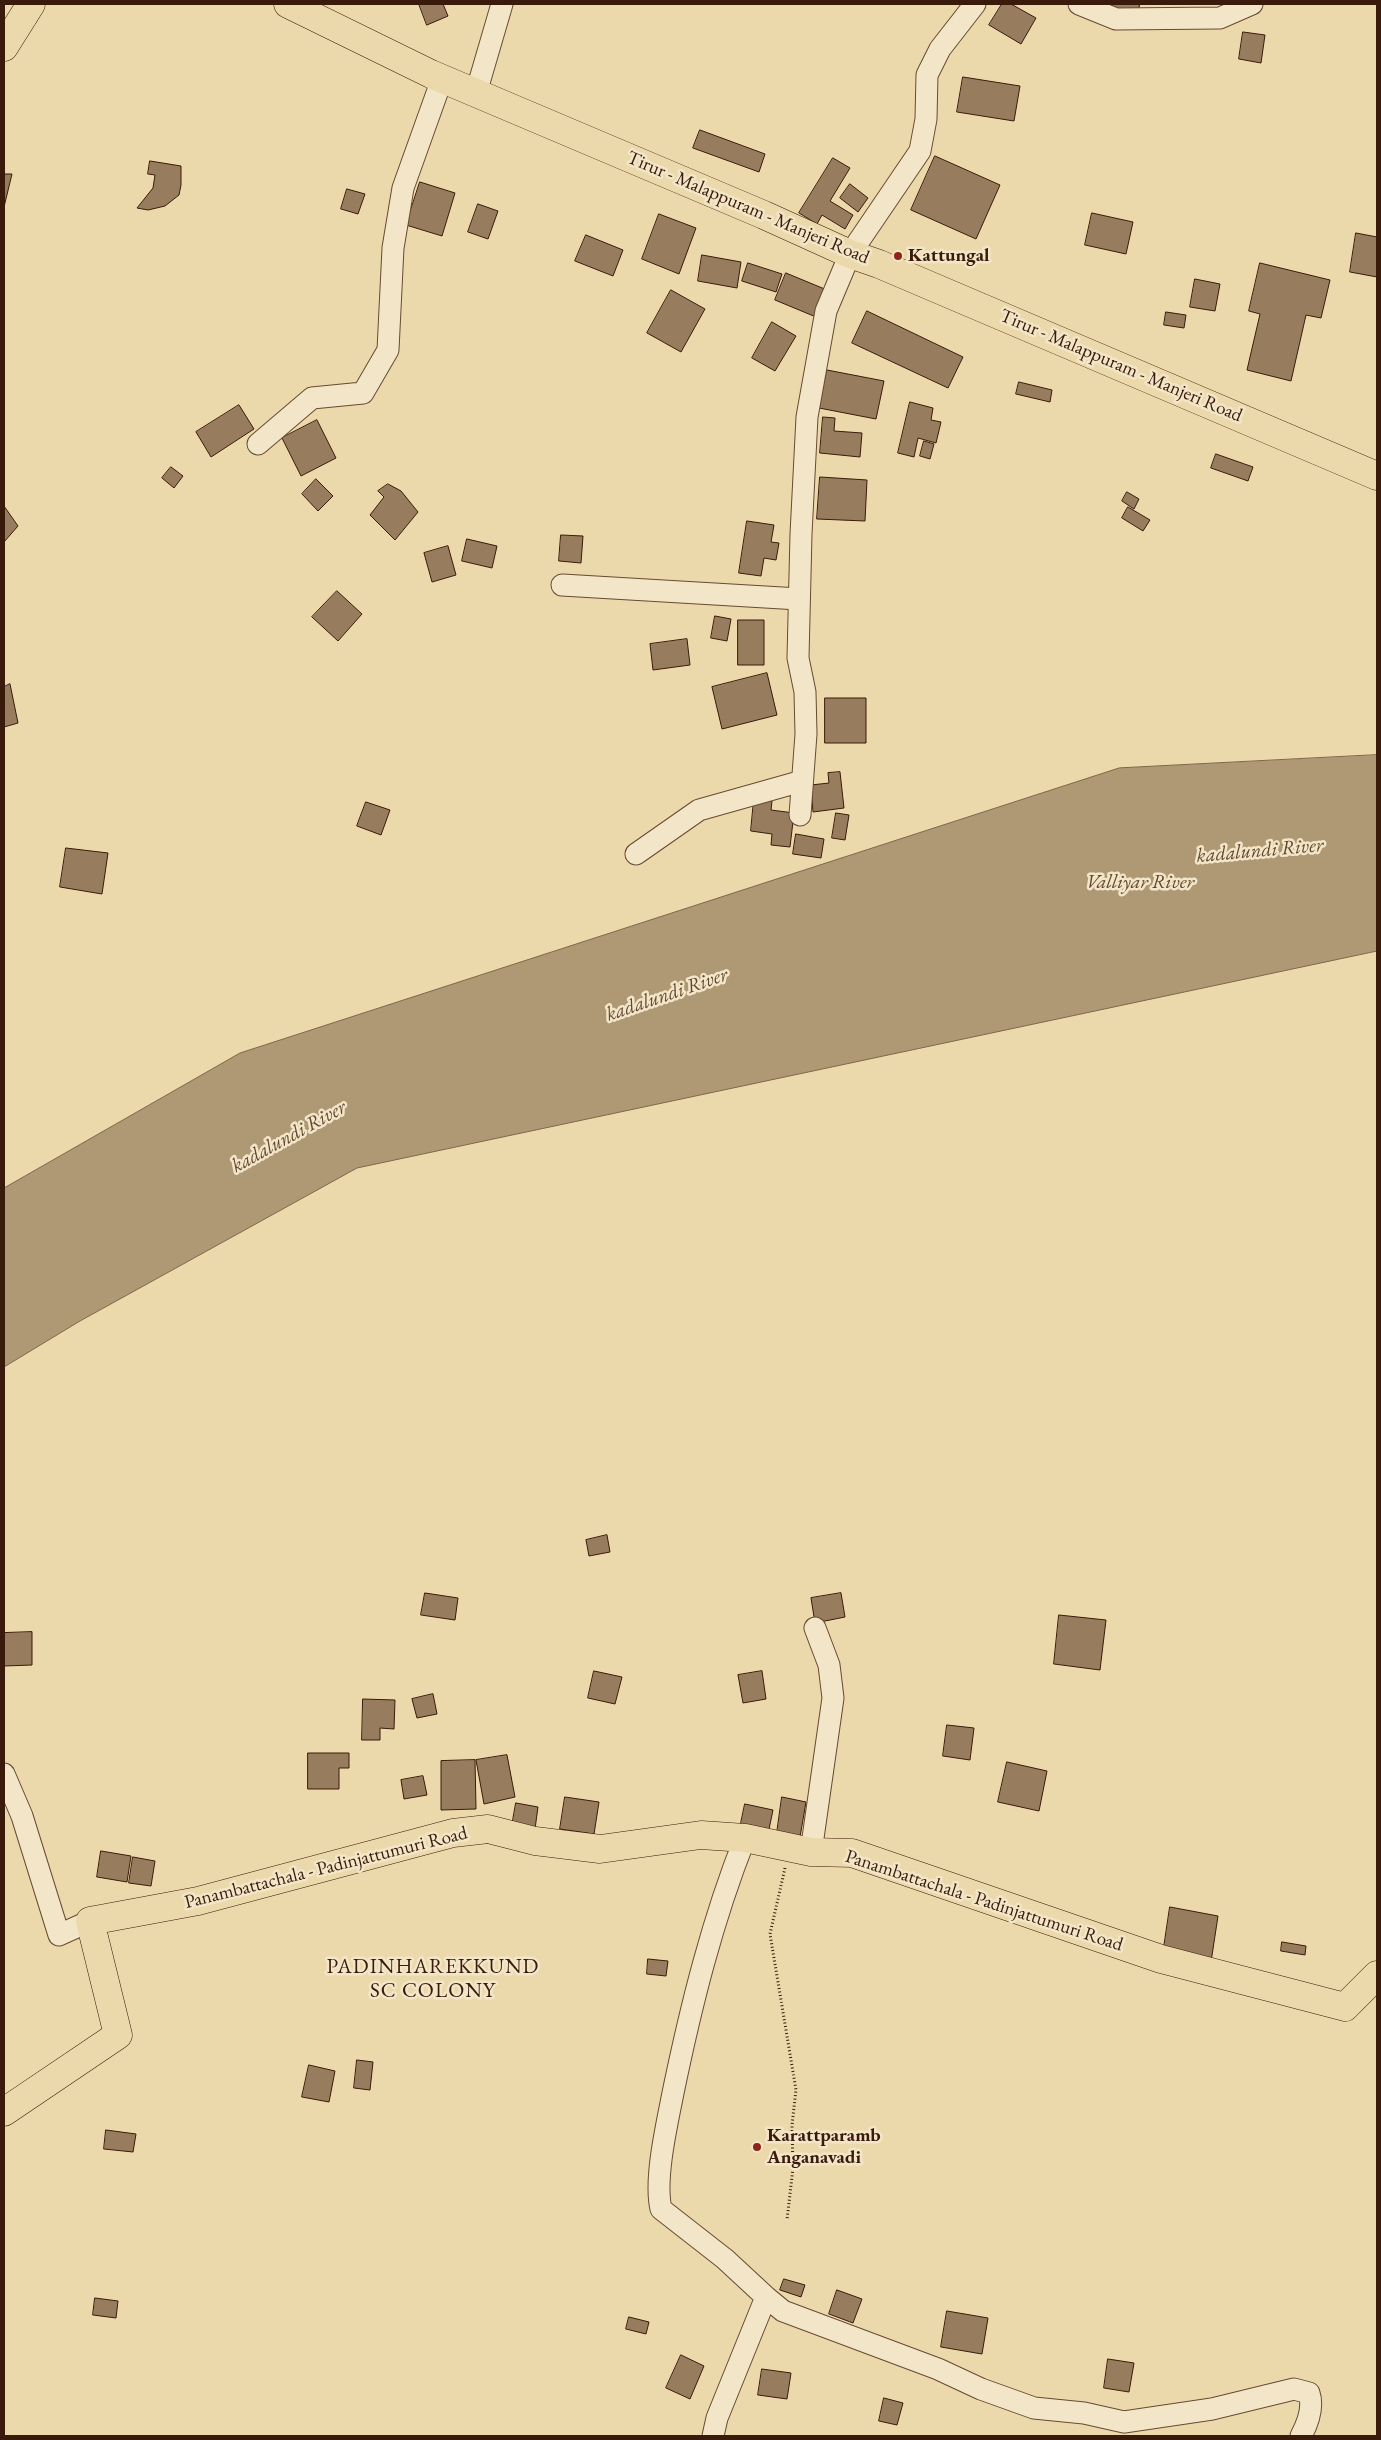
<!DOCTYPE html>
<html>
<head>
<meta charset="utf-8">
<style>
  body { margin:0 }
  #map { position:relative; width:1381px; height:2440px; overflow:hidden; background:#ecd9ab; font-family:"EB Garamond",serif }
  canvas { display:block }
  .frame { position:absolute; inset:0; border:5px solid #3a1a0a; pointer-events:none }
</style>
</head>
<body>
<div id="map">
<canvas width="1381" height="2440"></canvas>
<div class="frame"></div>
</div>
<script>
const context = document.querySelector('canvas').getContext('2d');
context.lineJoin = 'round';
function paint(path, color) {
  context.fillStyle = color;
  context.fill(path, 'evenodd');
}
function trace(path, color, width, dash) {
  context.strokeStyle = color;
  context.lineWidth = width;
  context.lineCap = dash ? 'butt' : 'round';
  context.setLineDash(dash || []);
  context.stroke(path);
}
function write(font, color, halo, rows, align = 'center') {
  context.font = font + ' "EB Garamond",serif';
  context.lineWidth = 5;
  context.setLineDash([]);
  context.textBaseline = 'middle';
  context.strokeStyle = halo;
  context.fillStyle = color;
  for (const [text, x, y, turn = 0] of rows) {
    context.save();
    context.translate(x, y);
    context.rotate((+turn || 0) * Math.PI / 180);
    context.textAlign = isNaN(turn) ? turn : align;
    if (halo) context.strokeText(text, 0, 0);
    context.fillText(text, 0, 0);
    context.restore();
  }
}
const water = new Path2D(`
  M 1377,755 L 1377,951 L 357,1168 L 80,1321 L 4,1367 L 4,1188 L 240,1053 L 1119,768 Z`);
const building = new Path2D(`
  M 419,4 L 443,4 L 448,16 L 427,25 Z
  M 1002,4 L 1011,4 L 1036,18 L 1021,44 L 989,25 Z
  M 1102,4 L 1140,4 L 1136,17 Z
  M 1243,32 L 1265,35 L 1261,63 L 1239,59 Z
  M 963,77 L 1020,86 L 1014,121 L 957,112 Z
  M 700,130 L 765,154 L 759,172 L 693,148 Z
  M 935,156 L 1000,185 L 976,239 L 911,210 Z
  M 833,158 L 850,168 L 830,201 L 853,215 L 845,229 L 822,215 L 817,224 L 799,213 Z
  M 150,161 L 181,166 L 181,185 L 179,195 L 165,206 L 148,210 L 137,208 L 153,188 L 155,175 L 148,174 Z
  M 4,174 L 12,174 L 4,207 Z
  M 420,182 L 455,193 L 442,236 L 406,225 Z
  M 850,184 L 868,198 L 858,212 L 840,198 Z
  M 347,189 L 365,194 L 358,214 L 341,209 Z
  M 478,204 L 498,211 L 488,239 L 468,232 Z
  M 1092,213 L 1133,222 L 1126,254 L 1085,245 Z
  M 659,214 L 696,228 L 679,274 L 642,259 Z
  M 1356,233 L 1377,237 L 1377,277 L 1350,272 Z
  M 586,235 L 623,250 L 613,276 L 575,261 Z
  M 702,255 L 741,262 L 737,288 L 698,281 Z
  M 748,263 L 782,274 L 776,292 L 742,281 Z
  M 1260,263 L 1330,280 L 1321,318 L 1306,315 L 1291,381 L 1247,370 L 1260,314 L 1249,311 Z
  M 786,273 L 827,290 L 816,317 L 775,300 Z
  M 1195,279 L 1220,284 L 1215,311 L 1190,307 Z
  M 671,290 L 705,309 L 681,352 L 647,333 Z
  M 867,311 L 963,357 L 948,388 L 852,343 Z
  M 1166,312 L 1186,315 L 1184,328 L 1164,325 Z
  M 772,322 L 796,336 L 775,371 L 752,358 Z
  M 827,370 L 884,381 L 876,419 L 819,408 Z
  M 1019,382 L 1052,390 L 1050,402 L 1016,394 Z
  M 910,402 L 933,408 L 931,420 L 941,422 L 936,443 L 918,438 L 914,457 L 898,453 Z
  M 239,405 L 254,429 L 211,457 L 196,432 Z
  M 823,417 L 835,418 L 834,431 L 862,433 L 860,457 L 820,453 Z
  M 317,420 L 336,458 L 301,476 L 282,438 Z
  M 924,441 L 934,444 L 930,459 L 920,456 Z
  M 1216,454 L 1253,467 L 1248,481 L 1211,468 Z
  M 171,467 L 183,476 L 174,488 L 162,478 Z
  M 820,477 L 867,480 L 865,521 L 817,519 Z
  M 316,479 L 333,496 L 318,511 L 302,494 Z
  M 388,484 L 401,491 L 418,512 L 395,540 L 370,515 L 384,497 L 378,491 Z
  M 1127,492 L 1139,499 L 1134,509 L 1122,501 Z
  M 4,506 L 18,526 L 4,542 Z
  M 1128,507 L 1150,520 L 1143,531 L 1122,518 Z
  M 747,521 L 774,525 L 771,542 L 779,543 L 776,560 L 764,558 L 761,576 L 739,573 Z
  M 561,535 L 583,536 L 581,563 L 559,561 Z
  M 467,539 L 497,546 L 492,568 L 462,561 Z
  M 448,546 L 456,575 L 432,582 L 424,553 Z
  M 337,591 L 362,614 L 338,641 L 312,617 Z
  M 715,616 L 731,619 L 727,641 L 711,638 Z
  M 738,620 L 764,620 L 764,665 L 738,665 Z
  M 687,639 L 690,665 L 653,670 L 650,644 Z
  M 767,673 L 777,715 L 722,729 L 712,687 Z
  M 10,684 L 18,723 L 4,727 L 4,687 Z
  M 825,698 L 866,698 L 866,743 L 825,743 Z
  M 840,772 L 844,808 L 813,812 L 811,785 L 829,783 L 828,773 Z
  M 754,799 L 772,801 L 771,810 L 794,813 L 790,847 L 771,845 L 772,834 L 751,831 Z
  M 366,802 L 390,810 L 381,835 L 357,826 Z
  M 836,813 L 849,815 L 845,840 L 832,838 Z
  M 796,834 L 824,839 L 821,858 L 793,854 Z
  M 66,848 L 108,853 L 102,894 L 60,887 Z
  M 607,1535 L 610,1552 L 589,1556 L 586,1540 Z
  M 425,1593 L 458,1598 L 455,1620 L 421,1615 Z
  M 841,1593 L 845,1617 L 815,1623 L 811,1598 Z
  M 1059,1615 L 1106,1620 L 1100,1670 L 1054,1664 Z
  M 32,1632 L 32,1665 L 4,1666 L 4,1633 Z
  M 594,1671 L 622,1677 L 615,1704 L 588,1698 Z
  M 762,1671 L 766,1699 L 743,1703 L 738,1675 Z
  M 433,1694 L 437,1714 L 417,1718 L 412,1699 Z
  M 363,1699 L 395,1700 L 394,1729 L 380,1728 L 380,1740 L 362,1740 Z
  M 947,1725 L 974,1728 L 970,1760 L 943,1756 Z
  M 308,1753 L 349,1753 L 349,1768 L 339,1768 L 339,1789 L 308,1789 Z
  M 507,1755 L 515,1797 L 484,1804 L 476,1760 Z
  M 475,1760 L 476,1809 L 441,1810 L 441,1761 Z
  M 1007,1762 L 1047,1771 L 1039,1811 L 998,1802 Z
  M 423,1776 L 427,1795 L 404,1799 L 401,1780 Z
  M 565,1797 L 599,1802 L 594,1834 L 560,1829 Z
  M 782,1797 L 806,1802 L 800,1837 L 777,1833 Z
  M 516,1803 L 538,1807 L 535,1829 L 512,1826 Z
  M 745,1804 L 773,1810 L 768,1834 L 740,1828 Z
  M 101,1851 L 131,1856 L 127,1882 L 97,1877 Z
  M 133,1857 L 155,1861 L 151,1886 L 129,1883 Z
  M 1170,1907 L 1218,1916 L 1211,1962 L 1163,1954 Z
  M 1282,1942 L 1306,1946 L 1305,1955 L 1281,1951 Z
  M 648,1959 L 668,1961 L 666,1976 L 647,1974 Z
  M 357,2060 L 373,2062 L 370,2090 L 354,2088 Z
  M 309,2065 L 335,2071 L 329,2102 L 302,2097 Z
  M 106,2130 L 136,2134 L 133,2152 L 104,2149 Z
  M 784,2279 L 805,2285 L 801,2297 L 780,2290 Z
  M 837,2290 L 862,2299 L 853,2323 L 829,2314 Z
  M 95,2298 L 118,2301 L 116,2318 L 93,2315 Z
  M 947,2311 L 988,2318 L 982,2354 L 941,2347 Z
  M 629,2317 L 649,2322 L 646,2334 L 626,2329 Z
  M 681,2355 L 704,2366 L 690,2399 L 666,2388 Z
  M 1108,2359 L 1134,2363 L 1129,2392 L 1104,2388 Z
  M 762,2369 L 791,2373 L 787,2399 L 758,2395 Z
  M 884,2398 L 903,2403 L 897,2425 L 879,2421 Z`);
const path = new Path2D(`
  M 785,1868 L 770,1934 L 796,2090 L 792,2125 L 793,2168 L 787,2220`);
const minor = new Path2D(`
  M 1079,4 L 1116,19 L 1220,18 L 1252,4
  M 476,93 L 502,4
  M 258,444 L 312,398 L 363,393 L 388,350 L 393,248 L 403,188 L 442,79
  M 562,585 L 799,599
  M 800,815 L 806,734 L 805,692 L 798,658 L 801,534 L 807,417 L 826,311 L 850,254 L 920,151 L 926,119 L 927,75 L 940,49 L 975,4
  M 636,854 L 699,810 L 802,781
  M 4,1774 L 22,1816 L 59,1935 L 90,1921
  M 811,1852 L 833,1698 L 829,1665 L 815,1628
  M 766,2297 L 783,2311 L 938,2369 L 981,2389 L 1034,2408 L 1084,2413 L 1124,2422 L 1212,2409 L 1294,2389 L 1309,2393 C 1314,2408 1308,2423 1301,2436
  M 713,2436 L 717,2418 L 766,2297 L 725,2259 L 661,2209 C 654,2179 667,2124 673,2093 C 691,2006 712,1921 745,1838`);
const major = new Path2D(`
  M 288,4 L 431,74 L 764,215 L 850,254 L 879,264 L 1377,476
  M 4,47 L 31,4
  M 4,2112 L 118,2035 L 90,1921 L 198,1901 L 453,1833 L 488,1829 L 535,1841 L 600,1849 L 701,1835 L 745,1838 L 811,1852 L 852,1853 L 1161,1959 L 1345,2007 L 1377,1975`);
const markers = [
  [898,256,5,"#8f2418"],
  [757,2147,5,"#8f2418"]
];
const streetNames = [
  ["Tirur - Malappuram - Manjeri Road",748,208,23],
  ["Tirur - Malappuram - Manjeri Road",1121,366,23],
  ["Panambattachala - Padinjattumuri Road",326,1868,-14],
  ["Panambattachala - Padinjattumuri Road",984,1901,18]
];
const poiNames = [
  ["Kattungal",908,256],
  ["Karattparamb",767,2136],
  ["Anganavadi",767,2158]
];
const waterNames = [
  ["kadalundi River",1260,851,-5],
  ["Valliyar River",1140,883],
  ["kadalundi River",667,995,-19],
  ["kadalundi River",289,1137,-29]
];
const quarterNames = [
  ["PADINHAREKKUND",433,1967],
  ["SC COLONY",433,1991]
];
paint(water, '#af9874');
trace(water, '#80664a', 1);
paint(building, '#977d5e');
trace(building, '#3a1a0a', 1);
trace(minor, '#664a32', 23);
trace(major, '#3a1a0a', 29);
trace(path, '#3a1a0a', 3, [1, 2.5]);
trace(minor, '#f3e6c8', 21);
trace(major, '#ecd9ab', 28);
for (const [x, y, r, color] of markers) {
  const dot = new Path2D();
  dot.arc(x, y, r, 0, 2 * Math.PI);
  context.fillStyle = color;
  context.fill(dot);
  trace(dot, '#f3e6c8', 2);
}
write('19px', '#3a1a0a', '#f3e6c8', streetNames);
write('bold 19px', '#3a1a0a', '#f3e6c8', poiNames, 'left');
write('italic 20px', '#63462f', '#f3e6c8', waterNames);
context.letterSpacing = '1px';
write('21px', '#3a1a0a', '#f3e6c8', quarterNames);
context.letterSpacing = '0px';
</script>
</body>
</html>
